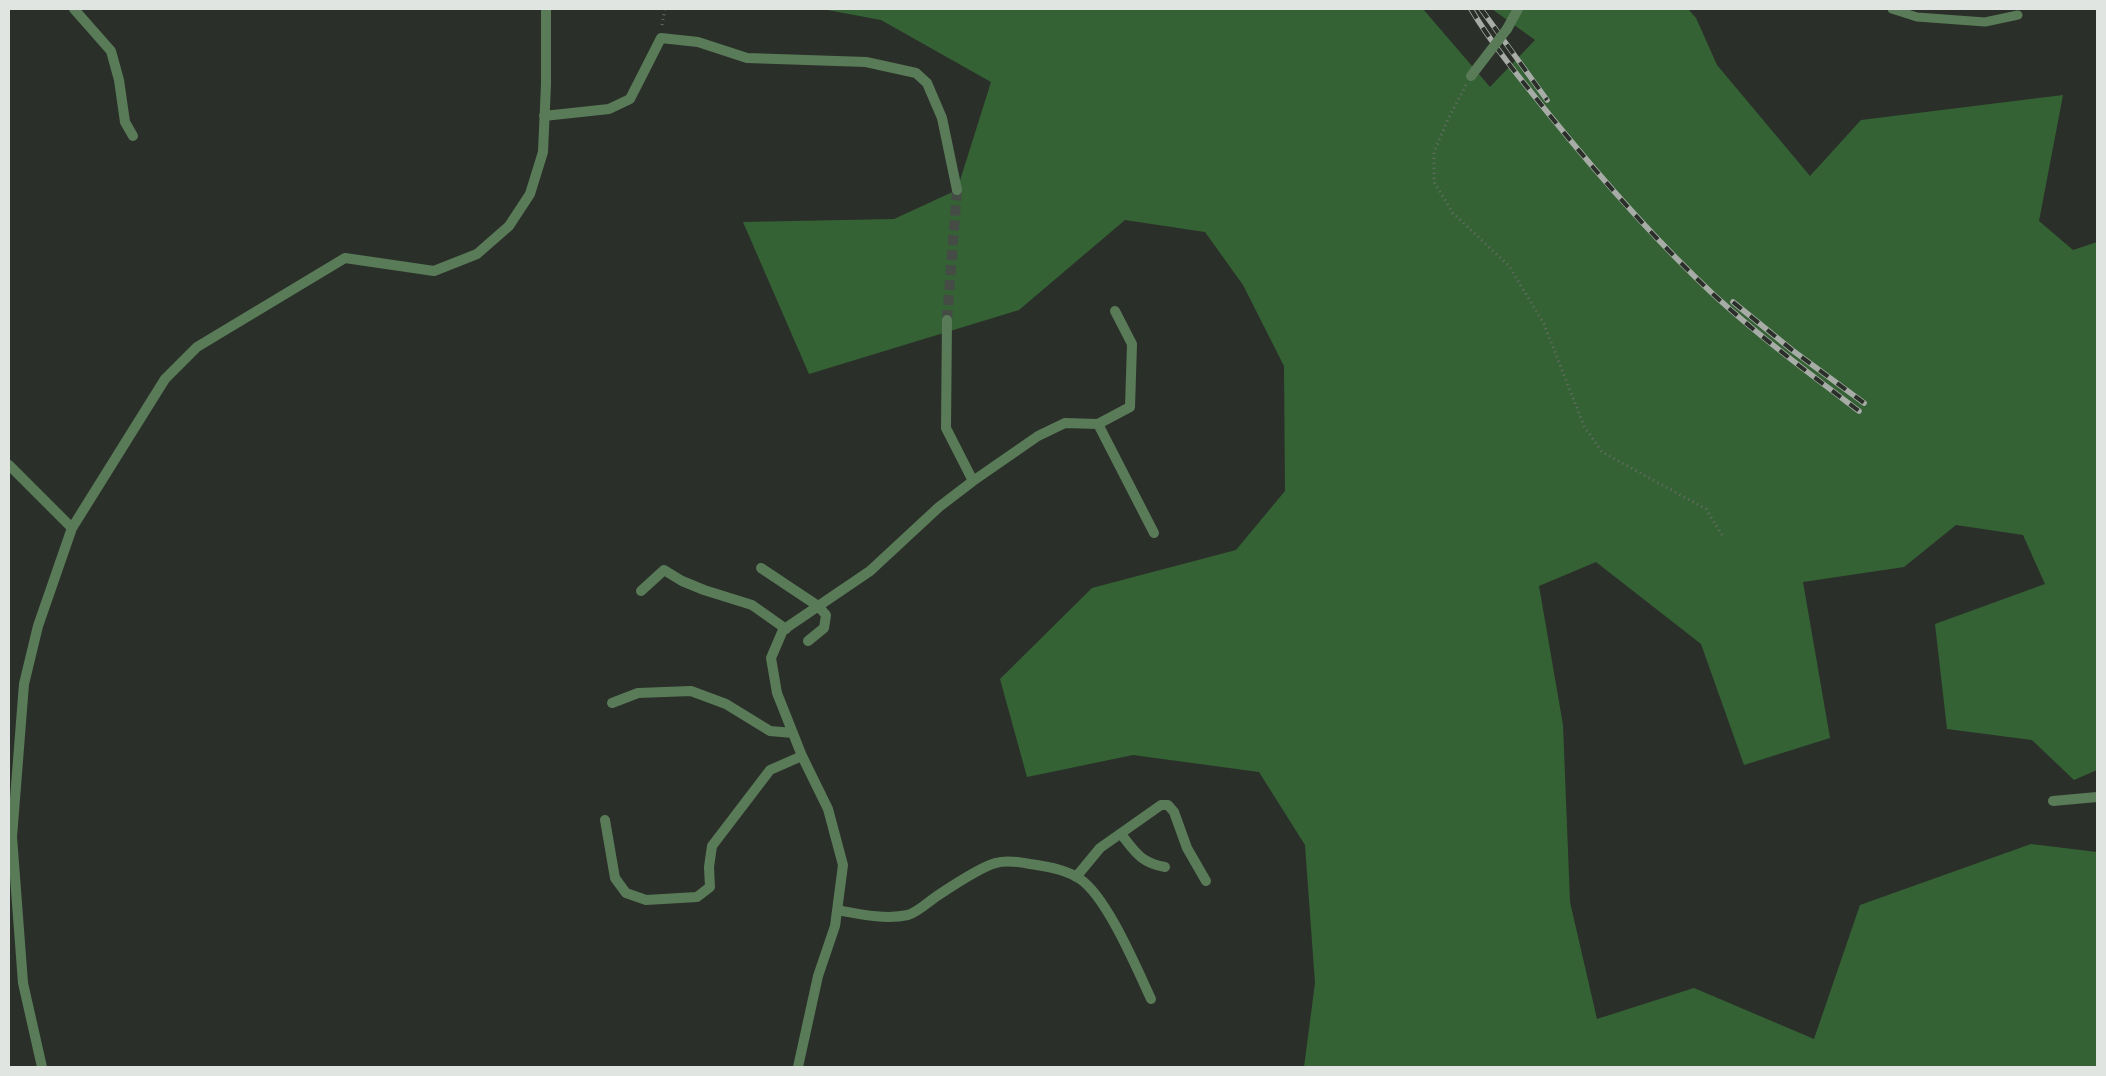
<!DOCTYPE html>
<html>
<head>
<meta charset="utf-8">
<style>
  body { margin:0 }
  #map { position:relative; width:2106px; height:1076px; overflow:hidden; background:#2a3029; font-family:"Varela Round",sans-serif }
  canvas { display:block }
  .frame { position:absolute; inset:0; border:10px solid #e1e5e1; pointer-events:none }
</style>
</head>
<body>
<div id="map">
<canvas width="2106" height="1076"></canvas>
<div class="frame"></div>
</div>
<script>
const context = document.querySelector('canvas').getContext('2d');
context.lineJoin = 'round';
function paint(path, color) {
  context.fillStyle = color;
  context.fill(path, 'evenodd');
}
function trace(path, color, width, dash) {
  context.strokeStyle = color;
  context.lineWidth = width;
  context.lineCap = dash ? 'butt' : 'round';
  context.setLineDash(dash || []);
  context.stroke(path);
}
const forest = new Path2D(`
  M 822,9 L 1423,9 L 1490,87 L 1535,40 L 1492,9 L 1688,9 L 1696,18 L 1717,65 L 1810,176 L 1861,120 L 2063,95 L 2039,221 L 2073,250 L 2097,242 L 2097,770 L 2074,780 L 2032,740 L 1947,729 L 1935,624 L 2045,584 L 2023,535 L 1956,525 L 1904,567 L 1803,582 L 1830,738 L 1744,765 L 1701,644 L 1596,562 L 1539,586 L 1563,725 L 1570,902 L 1597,1019 L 1694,988 L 1814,1039 L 1860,905 L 2031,844 L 2097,852 L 2097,1067 L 1304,1067 L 1315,983 L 1305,845 L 1259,772 L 1133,755 L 1027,777 L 1000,679 L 1092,588 L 1236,550 L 1285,491 L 1284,366 L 1243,285 L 1205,232 L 1125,220 L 1019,310 L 809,374 L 743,222 L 894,219 L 957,190 L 991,82 L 881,20 Z`);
const streetTunnel = new Path2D(`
  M 947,320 L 957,190`);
const path = new Path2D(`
  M 662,25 L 665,9
  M 1466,85 L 1449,117 L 1434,152 L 1434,182 L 1453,213 L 1509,266 L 1544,324 L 1584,426 L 1602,452 L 1706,509 L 1724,538`);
const lane = new Path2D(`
  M 1892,9 L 1917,17 L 1985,22 L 2018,15`);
const street = new Path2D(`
  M 74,9 L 111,51 L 119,80 L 125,122 L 133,136
  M 1507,29 L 1518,9
  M 544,116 L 609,109 L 630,99 L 661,38 L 698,42 L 747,58 L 866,62 L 916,73 L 927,83 L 942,118 L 957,190
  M 1098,424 L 1154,533
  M 9,465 L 72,528
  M 973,481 L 1038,436 L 1065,423 L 1098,424 L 1130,407 L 1132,344 L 1115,311
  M 761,568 L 818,606 L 826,615 L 824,628 L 808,641
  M 641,591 L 664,570 L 682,581 L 704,590 L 752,605 L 786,629
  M 612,703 L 638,693 L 691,691 L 726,704 L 770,731 L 793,733
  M 2053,801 L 2097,797
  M 605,820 L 615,878 L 626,893 L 646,900 L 697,897 L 710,887 L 709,867 L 712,846 L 770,770 L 802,756
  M 1121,834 C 1135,852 1141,863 1165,867
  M 1076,877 L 1100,848 L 1161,805 L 1168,805 L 1174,812 L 1187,848 L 1206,881
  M 837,910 C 859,914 885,920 908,915 C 918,912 928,902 937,896 C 949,888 982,866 996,863 C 1006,860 1019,862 1030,864 C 1046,866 1067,870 1080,879 C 1107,897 1137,969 1151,999
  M 42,1067 L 23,983 L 12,837 L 24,684 L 38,626 L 72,528 L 165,379 L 197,347 L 345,258 L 434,271 L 477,254 L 509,226 L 530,194 L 543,152 L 546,84 L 546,9
  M 798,1067 L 818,976 L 835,926 L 843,865 L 828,809 L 802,756 L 777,693 L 771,658 L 783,630 L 870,571 L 939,507 L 973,481 L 946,428 L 947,320`);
const rail = new Path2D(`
  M 1471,9 C 1491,43 1522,81 1548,113 C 1599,176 1654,239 1714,295 C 1760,337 1810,374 1859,411
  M 1481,9 L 1547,100
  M 1733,302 L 1792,350 L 1864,403`);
const streetBridge = new Path2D(`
  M 1471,76 L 1507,29`);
paint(forest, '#356234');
trace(streetTunnel, '#454b45', 10, [10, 5]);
trace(path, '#686e68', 3, [1, 4]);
trace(lane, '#5a7b58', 9);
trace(street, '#5a7b58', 10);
trace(rail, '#a7aca7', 5.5);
trace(rail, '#2a3029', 4, [11]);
trace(streetBridge, '#5a7b58', 10);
</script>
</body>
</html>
